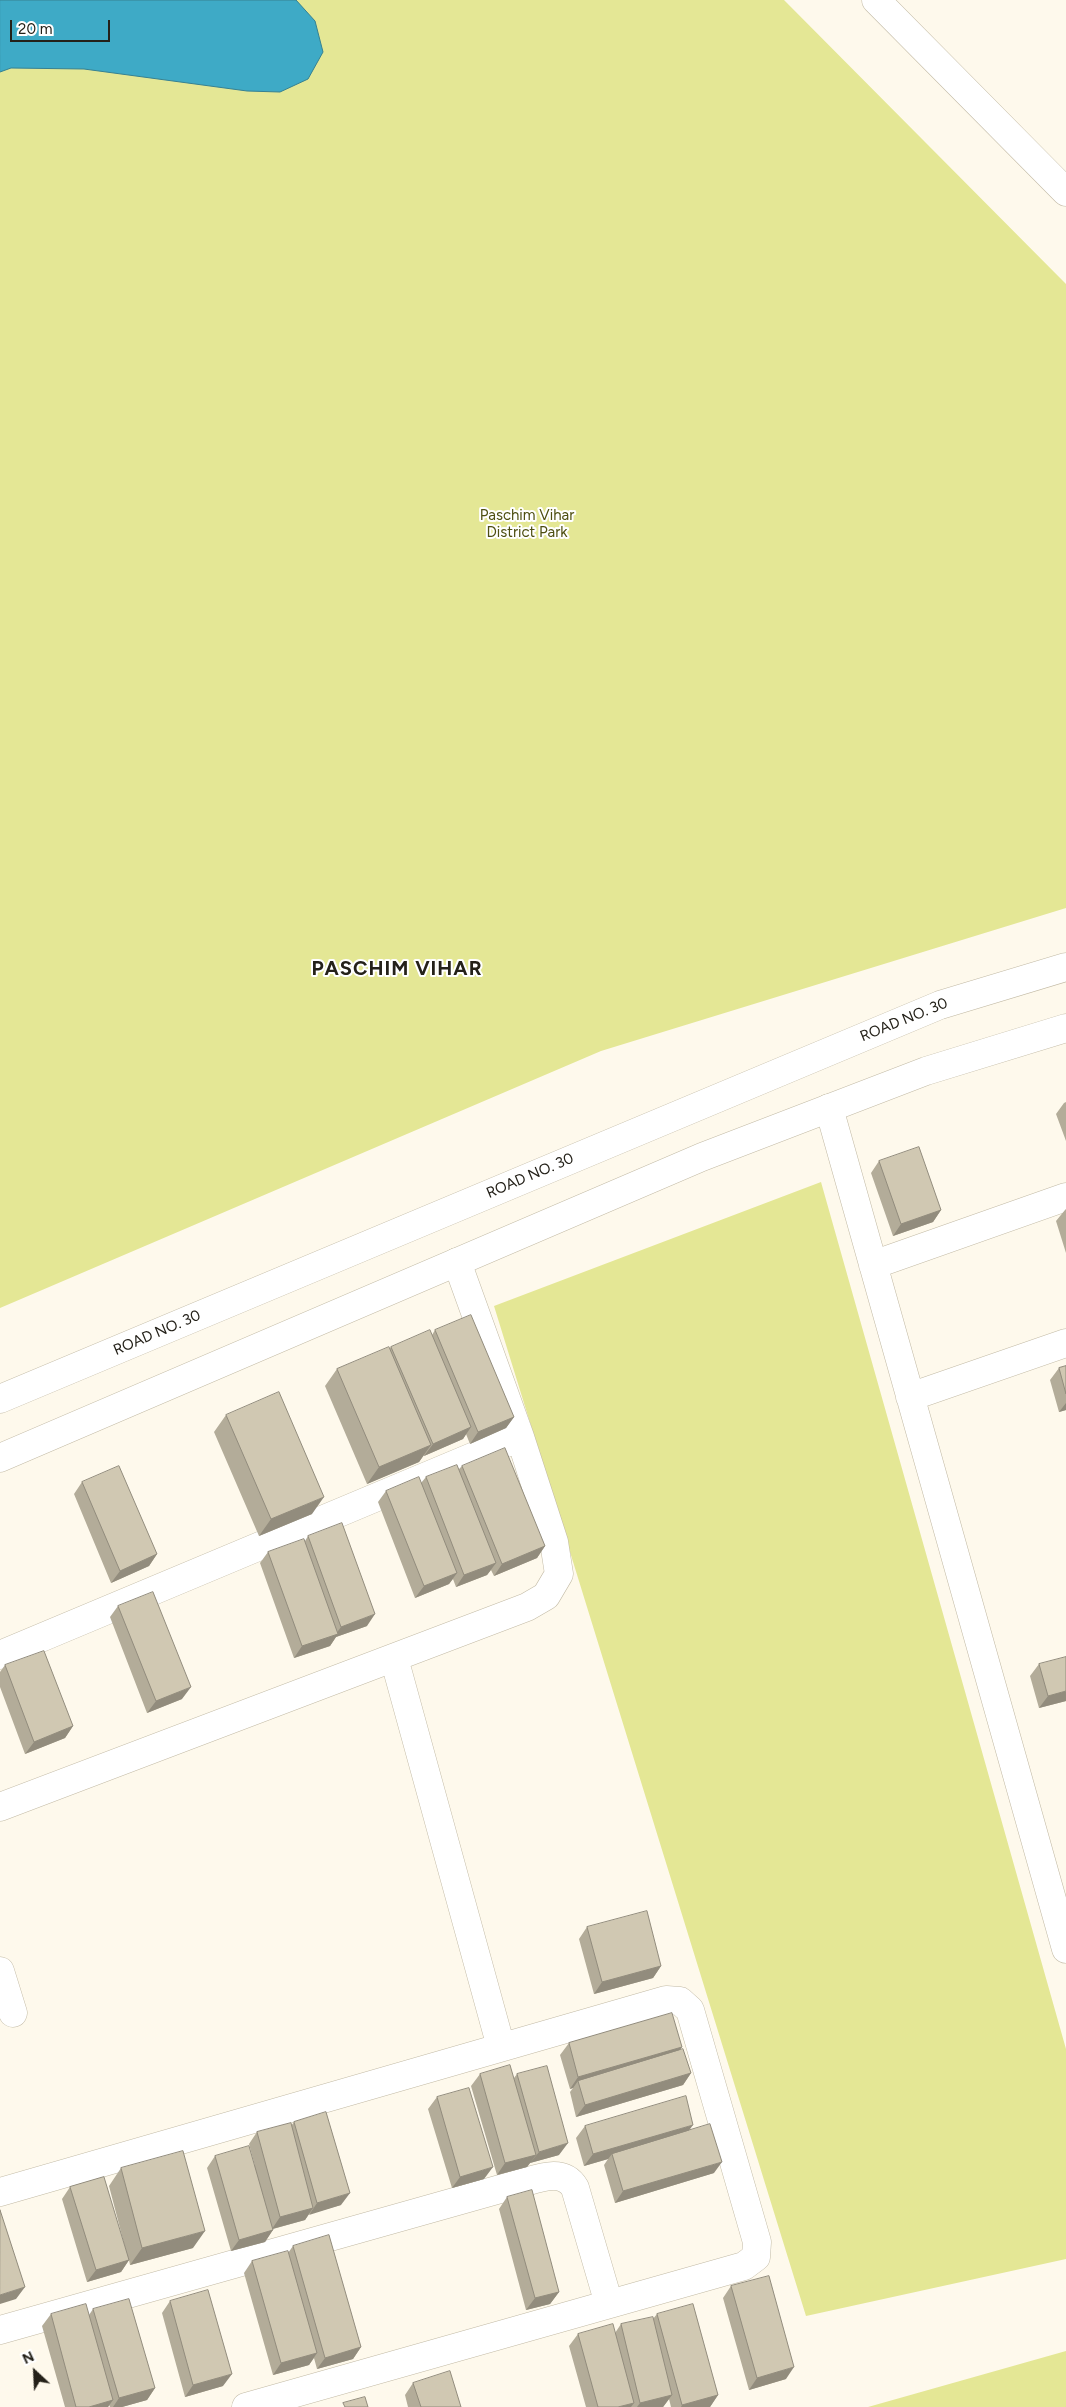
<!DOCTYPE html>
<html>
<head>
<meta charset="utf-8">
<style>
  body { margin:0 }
  #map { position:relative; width:1066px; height:2407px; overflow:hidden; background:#fef9ec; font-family:Figtree,sans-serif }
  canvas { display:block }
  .north { position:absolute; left:10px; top:2347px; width:50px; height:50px; -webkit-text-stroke:4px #fff; paint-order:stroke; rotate:335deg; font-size:14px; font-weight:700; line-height:20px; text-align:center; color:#242119 }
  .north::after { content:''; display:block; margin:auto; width:18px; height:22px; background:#242119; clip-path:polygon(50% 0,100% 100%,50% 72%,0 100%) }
  .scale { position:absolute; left:10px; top:20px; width:100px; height:22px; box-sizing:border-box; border:2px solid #242119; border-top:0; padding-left:6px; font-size:15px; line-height:18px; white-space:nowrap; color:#242119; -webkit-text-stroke:4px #fff; paint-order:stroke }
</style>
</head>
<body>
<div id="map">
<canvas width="1066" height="2407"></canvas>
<div class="north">N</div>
<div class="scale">20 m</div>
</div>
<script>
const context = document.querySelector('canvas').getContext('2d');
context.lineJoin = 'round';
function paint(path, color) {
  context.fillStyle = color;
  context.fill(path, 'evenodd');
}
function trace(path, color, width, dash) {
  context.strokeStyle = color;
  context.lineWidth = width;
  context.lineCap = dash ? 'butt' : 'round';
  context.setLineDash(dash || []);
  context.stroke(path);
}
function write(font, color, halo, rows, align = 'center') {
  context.font = font + ' Figtree,sans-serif';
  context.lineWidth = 4;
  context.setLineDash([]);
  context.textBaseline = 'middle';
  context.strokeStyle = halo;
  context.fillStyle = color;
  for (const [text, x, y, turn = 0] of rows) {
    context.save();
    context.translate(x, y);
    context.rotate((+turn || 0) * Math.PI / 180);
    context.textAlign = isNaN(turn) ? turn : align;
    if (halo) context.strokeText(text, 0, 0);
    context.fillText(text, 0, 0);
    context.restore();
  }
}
const green = new Path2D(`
  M 0,0 L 784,0 L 1066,284 L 1066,908 L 601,1051 L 0,1308 Z
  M 821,1182 L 1066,2049 L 1066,2259 L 806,2316 L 494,1306 Z
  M 1066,2351 L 1066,2407 L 868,2407 Z`);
const water = new Path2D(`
  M 0,0 L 296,0 L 315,21 L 323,52 L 308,79 L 280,92 L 247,91 L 84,69 L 11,68 L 0,72 Z`);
const minor = new Path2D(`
  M 876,0 L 1066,192
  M 829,1108 L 1066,1949
  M 873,1265 L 1066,1197
  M 910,1397 L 1066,1343
  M 0,1655 L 520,1437
  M 394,1658 L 501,2047
  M 0,1807 L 527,1607 L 546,1596 L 559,1574 L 554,1542 L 520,1437 L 457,1262
  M 0,1971 L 13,2013
  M 0,2192 L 666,2000 L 680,2001 L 690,2010 L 757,2242 L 756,2257 L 744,2266 L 246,2407
  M 0,2330 L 518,2184 C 537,2179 563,2167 575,2188 L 609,2304`);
const tertiary = new Path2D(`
  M 0,1399 L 940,1005 L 1066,967
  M 0,1458 L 702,1157 L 926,1071 L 1066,1028`);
const wall = new Path2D(`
  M 1066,1102 L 1066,1141 L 1056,1114 L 1064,1103 Z
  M 879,1161 L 941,1210 L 933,1222 L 893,1236 L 871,1173 Z
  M 1066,1209 L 1066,1253 L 1056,1221 L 1065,1210 Z
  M 435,1330 L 514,1417 L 506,1428 L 470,1444 L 466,1434 L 463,1439 L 424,1456 L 424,1455 L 419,1462 L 367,1484 L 325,1386 L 337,1369 L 390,1348 L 391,1347 L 432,1335 Z
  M 1066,1366 L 1066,1410 L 1059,1412 L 1050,1380 L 1059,1368 Z
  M 226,1415 L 312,1514 L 259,1536 L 214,1432 Z
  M 462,1466 L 545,1546 L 537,1558 L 494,1576 L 491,1570 L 487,1575 L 456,1587 L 453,1579 L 449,1584 L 415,1598 L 378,1502 L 386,1491 L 421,1483 L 426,1477 L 459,1469 Z
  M 82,1482 L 157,1554 L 149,1566 L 111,1583 L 74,1494 Z
  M 308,1536 L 367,1626 L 336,1637 L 330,1646 L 294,1658 L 260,1563 L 268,1552 L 305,1541 Z
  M 118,1606 L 182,1699 L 147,1713 L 110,1617 Z
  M 1039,1664 L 1066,1701 L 1039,1708 L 1030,1676 Z
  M 5,1665 L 73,1726 L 65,1738 L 25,1754 L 0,1687 L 0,1672 Z
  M 587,1927 L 661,1966 L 653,1978 L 594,1994 L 579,1939 Z
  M 569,2043 L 682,2047 L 679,2050 L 691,2073 L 683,2085 L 576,2117 L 570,2092 L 573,2088 L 570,2089 L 560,2055 Z
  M 480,2074 L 514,2078 L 517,2074 L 559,2155 L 530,2163 L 527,2167 L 497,2175 L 471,2086 Z
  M 437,2097 L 484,2179 L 452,2188 L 428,2109 Z
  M 294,2122 L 341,2205 L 309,2214 L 305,2220 L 273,2229 L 265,2242 L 231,2251 L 207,2168 L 215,2156 L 255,2166 L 249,2144 L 257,2132 L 291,2126 Z
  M 585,2126 L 689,2130 L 714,2173 L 615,2203 L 604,2165 L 608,2159 L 584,2166 L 576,2138 Z
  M 121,2168 L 193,2248 L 130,2265 L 129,2260 L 121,2272 L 87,2282 L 62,2199 L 70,2187 L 126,2251 L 109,2186 Z
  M 507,2197 L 559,2292 L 550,2304 L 526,2310 L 499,2209 Z
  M 293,2246 L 361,2347 L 353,2359 L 317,2369 L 314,2358 L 309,2365 L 273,2375 L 244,2273 L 252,2261 L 288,2253 Z
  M 731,2286 L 786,2379 L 749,2390 L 723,2298 Z
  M 170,2301 L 223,2386 L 185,2397 L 162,2313 Z
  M 93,2309 L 155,2388 L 147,2400 L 122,2407 L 110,2407 L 109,2405 L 108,2407 L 65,2407 L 42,2326 L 51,2314 L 89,2315 Z
  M 657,2314 L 718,2395 L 710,2407 L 671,2407 L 669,2399 L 663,2407 L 586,2407 L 569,2346 L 578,2334 L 615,2333 L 621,2324 L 653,2319 Z
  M 413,2383 L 461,2407 L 408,2407 L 405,2395 Z`);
const shadedWall = new Path2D(`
  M 941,1210 L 933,1222 L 893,1236 L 901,1224 Z
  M 1066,1403 L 1066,1410 L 1059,1412 Z
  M 514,1417 L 506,1428 L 470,1444 L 478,1432 Z
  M 471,1427 L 463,1439 L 424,1456 L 433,1444 Z
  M 431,1445 L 419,1462 L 367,1484 L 379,1467 Z
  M 324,1497 L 312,1514 L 259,1536 L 271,1519 Z
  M 545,1546 L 537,1558 L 494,1576 L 502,1564 Z
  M 157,1554 L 149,1566 L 111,1583 L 120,1571 Z
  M 496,1563 L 487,1575 L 456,1587 L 464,1575 Z
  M 457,1573 L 449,1584 L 415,1598 L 424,1586 Z
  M 375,1614 L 367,1626 L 336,1637 L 330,1646 L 294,1658 L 302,1646 L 335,1635 L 341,1627 Z
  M 191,1687 L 182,1699 L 147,1713 L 156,1701 Z
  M 1066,1691 L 1066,1701 L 1039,1708 L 1048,1696 Z
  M 73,1726 L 65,1738 L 25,1754 L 34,1742 Z
  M 661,1966 L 653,1978 L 594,1994 L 602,1982 Z
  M 682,2047 L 674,2059 L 578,2081 L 573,2088 L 570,2089 L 578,2077 Z
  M 691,2073 L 683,2085 L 576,2117 L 585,2105 Z
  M 693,2125 L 685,2136 L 612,2154 L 608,2159 L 584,2166 L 593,2154 Z
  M 568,2143 L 559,2155 L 530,2163 L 539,2152 Z
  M 536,2155 L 527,2167 L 497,2175 L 505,2163 Z
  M 722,2162 L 714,2173 L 615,2203 L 623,2191 Z
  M 493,2167 L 484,2179 L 452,2188 L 460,2177 Z
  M 350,2193 L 341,2205 L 309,2215 L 317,2203 Z
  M 313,2208 L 305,2220 L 272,2229 L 280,2217 Z
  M 273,2230 L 265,2242 L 231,2251 L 239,2240 Z
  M 205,2231 L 193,2248 L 130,2265 L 142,2248 Z
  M 129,2260 L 121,2272 L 87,2282 L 96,2270 Z
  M 25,2287 L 16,2299 L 0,2304 L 0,2295 Z
  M 559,2292 L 550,2304 L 526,2310 L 535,2298 Z
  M 361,2347 L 353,2359 L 317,2369 L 325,2358 Z
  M 317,2353 L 309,2365 L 273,2375 L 281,2363 Z
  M 794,2367 L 786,2379 L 749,2390 L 757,2378 Z
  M 232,2374 L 223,2386 L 185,2397 L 193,2385 Z
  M 155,2388 L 147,2400 L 122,2407 L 113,2407 L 119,2398 Z
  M 672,2395 L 663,2407 L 637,2407 L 640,2403 Z
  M 718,2395 L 710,2407 L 681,2407 L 682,2405 Z
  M 113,2400 L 108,2407 L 89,2407 Z
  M 634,2403 L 631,2407 L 618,2407 Z`);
const building = new Path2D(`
  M 919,1147 L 941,1210 L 901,1224 L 879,1161 Z
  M 471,1315 L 514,1417 L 478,1432 L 435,1330 Z
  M 430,1330 L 471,1427 L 433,1444 L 391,1347 Z
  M 389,1347 L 431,1445 L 379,1467 L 337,1369 Z
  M 1066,1366 L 1066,1394 L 1059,1368 Z
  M 279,1392 L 324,1497 L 271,1519 L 226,1415 Z
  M 505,1448 L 545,1546 L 502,1564 L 462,1466 Z
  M 457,1465 L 496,1563 L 464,1575 L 426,1477 Z
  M 119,1466 L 157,1554 L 120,1571 L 82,1482 Z
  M 419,1477 L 457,1573 L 424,1586 L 386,1491 Z
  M 342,1523 L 375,1614 L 341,1627 L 308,1536 Z
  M 304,1539 L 338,1634 L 302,1646 L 268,1552 Z
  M 153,1592 L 191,1687 L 156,1701 L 118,1606 Z
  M 44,1651 L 73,1726 L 34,1742 L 5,1665 Z
  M 1066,1657 L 1066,1691 L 1048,1696 L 1039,1664 Z
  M 647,1911 L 661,1966 L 602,1982 L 587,1927 Z
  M 672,2013 L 682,2047 L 578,2077 L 569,2043 Z
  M 683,2049 L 691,2073 L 585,2105 L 578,2081 Z
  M 510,2065 L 536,2155 L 505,2163 L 480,2074 Z
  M 547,2066 L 568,2143 L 539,2152 L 517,2074 Z
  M 469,2088 L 493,2167 L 460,2177 L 437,2097 Z
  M 686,2096 L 693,2125 L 593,2154 L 585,2126 Z
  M 326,2112 L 350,2193 L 317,2203 L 294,2122 Z
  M 291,2123 L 313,2208 L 280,2217 L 257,2132 Z
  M 710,2124 L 722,2162 L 623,2191 L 612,2154 Z
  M 249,2146 L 273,2230 L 239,2240 L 215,2156 Z
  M 183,2151 L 205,2231 L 142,2248 L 121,2168 Z
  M 104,2177 L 129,2260 L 96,2270 L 70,2187 Z
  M 532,2190 L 559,2292 L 535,2298 L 507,2197 Z
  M 0,2210 L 25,2287 L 0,2295 Z
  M 329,2235 L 361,2347 L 325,2358 L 293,2246 Z
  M 288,2251 L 317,2353 L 281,2363 L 252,2261 Z
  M 769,2276 L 794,2367 L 757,2378 L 731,2286 Z
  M 208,2290 L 232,2374 L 193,2385 L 170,2301 Z
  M 129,2299 L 155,2388 L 119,2398 L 93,2309 Z
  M 86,2304 L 113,2400 L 89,2407 L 76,2407 L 51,2314 Z
  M 693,2304 L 718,2395 L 682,2405 L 657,2314 Z
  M 653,2317 L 672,2395 L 640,2403 L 621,2324 Z
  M 613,2324 L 634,2403 L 618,2407 L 598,2407 L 578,2334 Z
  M 450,2371 L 461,2407 L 421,2407 L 413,2383 Z
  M 365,2397 L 368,2407 L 345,2407 L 343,2403 Z`);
const parkNames = [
  ["Paschim Vihar",527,516],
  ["District Park",527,533]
];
const streetNames = [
  ["ROAD NO. 30",904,1020,-22],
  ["ROAD NO. 30",530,1176,-23],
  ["ROAD NO. 30",157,1333,-23]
];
const districtNames = [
  ["PASCHIM VIHAR",397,969]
];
paint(green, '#e4e795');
paint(water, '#3eaac6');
trace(water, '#368192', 1);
trace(minor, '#c2baa5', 29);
trace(tertiary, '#c2baa5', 29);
trace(minor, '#fff', 28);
trace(tertiary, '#fff', 28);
paint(wall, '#b3ac99');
paint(shadedWall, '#928c7d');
paint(building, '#d0c8b2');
trace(building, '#928c7d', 1);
write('15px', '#4e4f11', '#fff', parkNames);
write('15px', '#242119', '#fff', streetNames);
context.letterSpacing = '1px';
write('bold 20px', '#242119', '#fff', districtNames);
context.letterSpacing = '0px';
</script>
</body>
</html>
